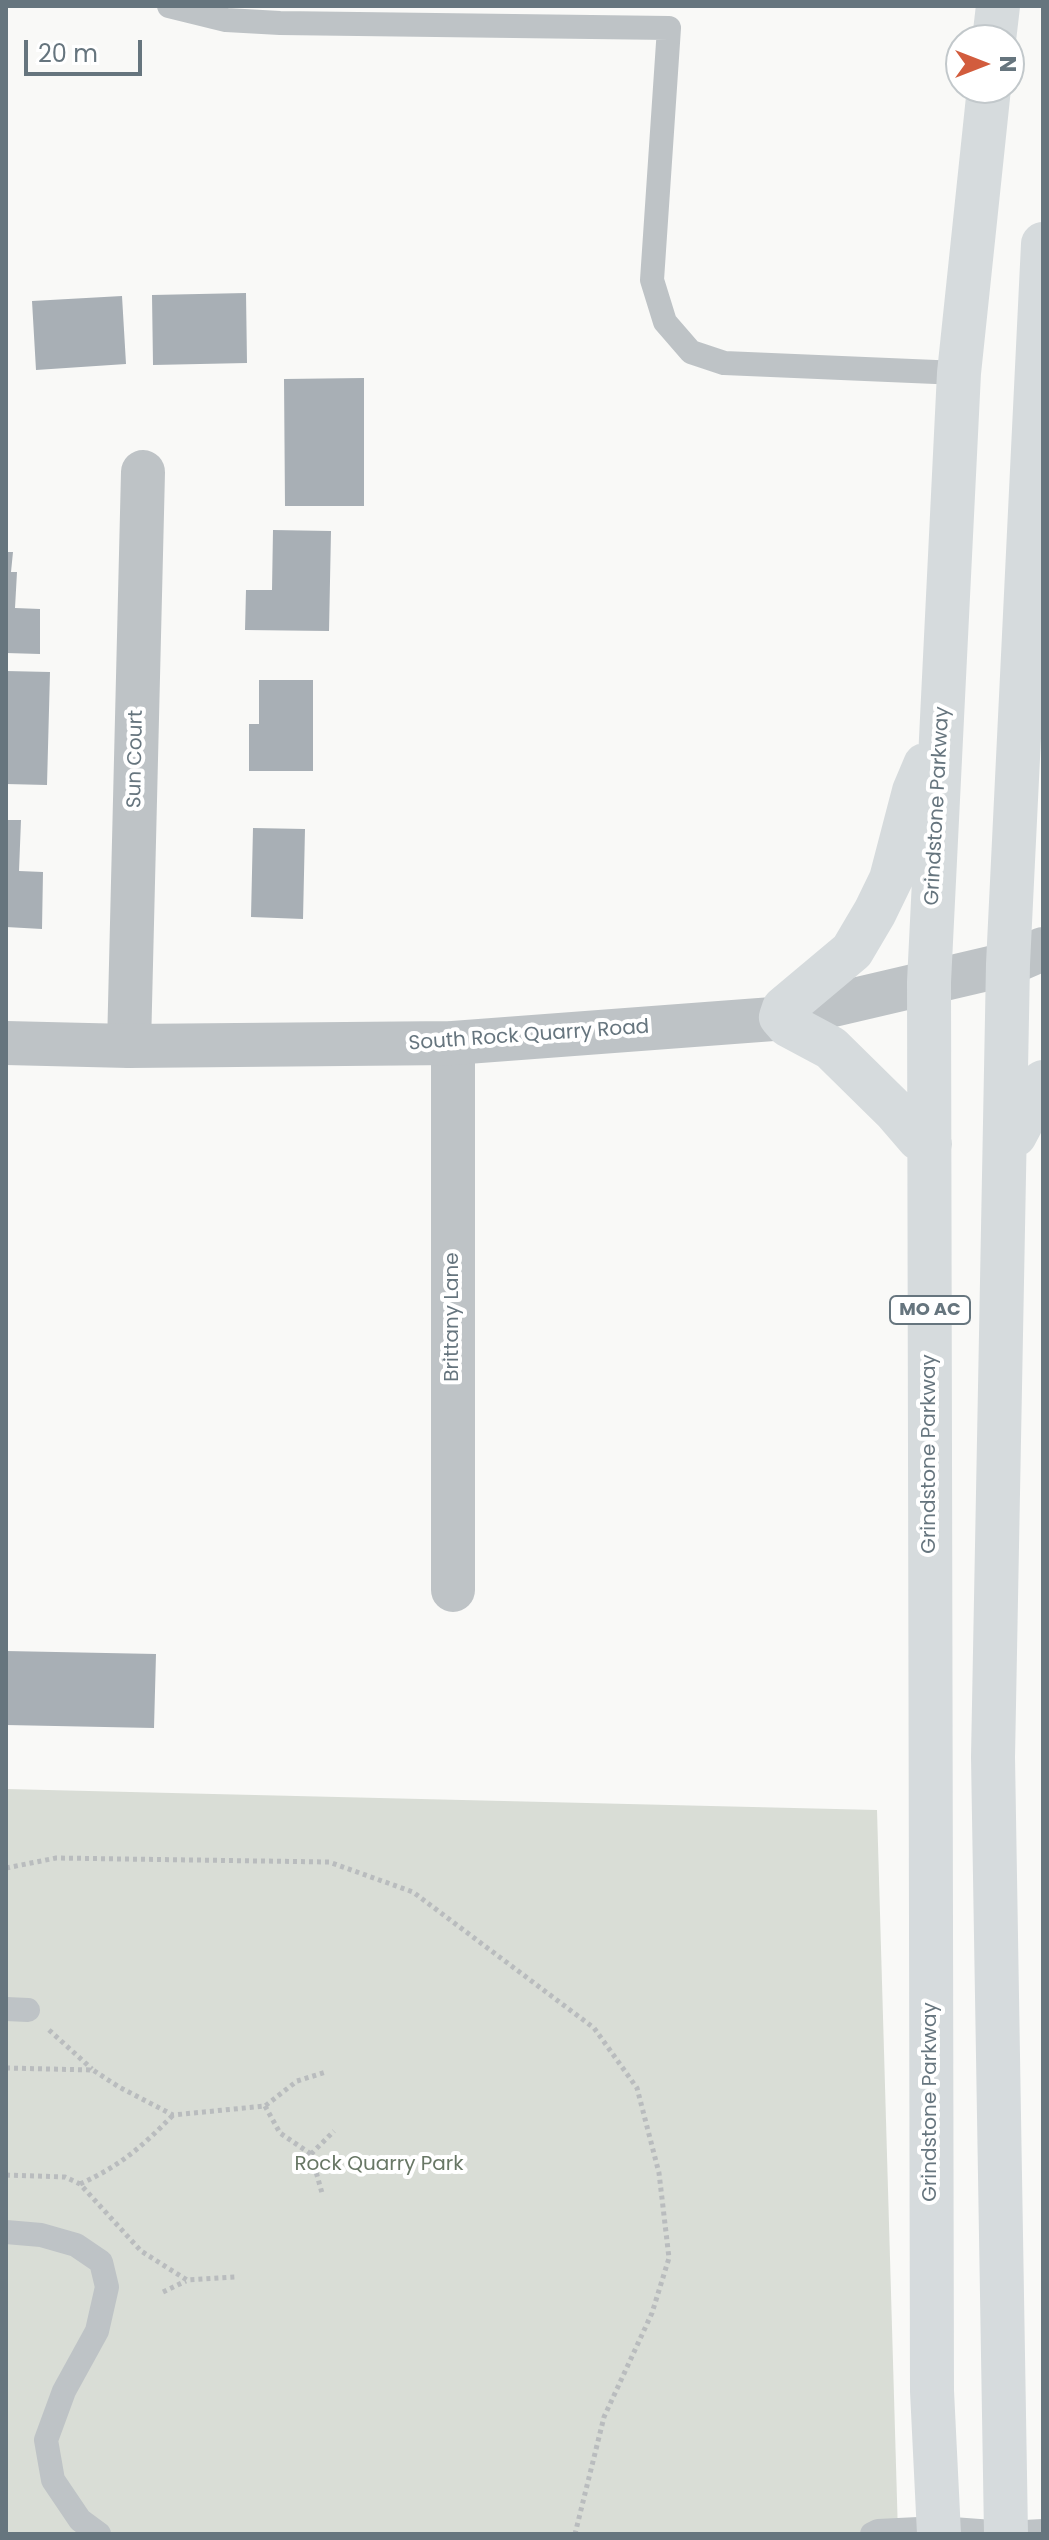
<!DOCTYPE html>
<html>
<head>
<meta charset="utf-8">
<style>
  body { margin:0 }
  #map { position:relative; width:1049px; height:2540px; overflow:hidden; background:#f9f9f7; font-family:Poppins,sans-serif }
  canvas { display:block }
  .frame { position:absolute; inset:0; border:8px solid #66757e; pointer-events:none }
  .north { position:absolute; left:945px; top:24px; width:80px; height:80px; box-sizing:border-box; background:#fff; border:2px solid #c2c8cb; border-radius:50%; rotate:90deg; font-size:22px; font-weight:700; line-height:32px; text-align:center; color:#66757e }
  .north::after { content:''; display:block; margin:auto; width:28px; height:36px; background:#d25c3d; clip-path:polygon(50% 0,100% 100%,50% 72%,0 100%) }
  .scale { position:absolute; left:24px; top:40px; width:118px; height:36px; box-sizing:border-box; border:4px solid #66757e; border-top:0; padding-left:10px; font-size:24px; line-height:28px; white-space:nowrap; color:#66757e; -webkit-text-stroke:6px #fff; paint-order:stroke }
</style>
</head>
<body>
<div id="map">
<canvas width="1049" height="2540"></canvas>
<div class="frame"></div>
<div class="north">N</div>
<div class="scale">20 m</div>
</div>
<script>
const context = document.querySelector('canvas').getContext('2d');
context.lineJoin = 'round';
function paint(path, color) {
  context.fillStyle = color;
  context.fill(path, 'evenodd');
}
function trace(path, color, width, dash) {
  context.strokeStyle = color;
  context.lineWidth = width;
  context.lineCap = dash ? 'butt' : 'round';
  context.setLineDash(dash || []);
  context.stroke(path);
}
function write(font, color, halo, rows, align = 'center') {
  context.font = font + ' Poppins,sans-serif';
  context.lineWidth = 8;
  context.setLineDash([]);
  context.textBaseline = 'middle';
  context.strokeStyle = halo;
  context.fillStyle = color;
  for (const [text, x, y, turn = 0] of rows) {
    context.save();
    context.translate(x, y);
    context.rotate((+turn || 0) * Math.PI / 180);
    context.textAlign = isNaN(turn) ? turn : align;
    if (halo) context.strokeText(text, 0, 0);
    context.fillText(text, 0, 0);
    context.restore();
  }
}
const green = new Path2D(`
  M 6,1789 L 877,1810 L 898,2534 L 6,2534 Z`);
const building = new Path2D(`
  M 246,293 L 247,363 L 153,365 L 152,295 Z
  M 122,296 L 126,364 L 36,370 L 32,301 Z
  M 364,378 L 364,506 L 285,506 L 284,379 Z
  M 273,530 L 331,531 L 329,631 L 245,630 L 246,590 L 272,590 Z
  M 6,552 L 13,552 L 11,572 L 17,572 L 15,608 L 40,609 L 40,654 L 6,653 Z
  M 6,671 L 50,672 L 47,785 L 6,784 Z
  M 259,680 L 313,680 L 313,771 L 249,771 L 249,724 L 259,724 Z
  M 6,820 L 21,820 L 19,871 L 43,872 L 42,929 L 6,927 Z
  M 253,828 L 305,829 L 303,919 L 251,917 Z
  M 6,1651 L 156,1654 L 154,1728 L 6,1725 Z`);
const path = new Path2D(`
  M 6,1868 L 56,1858 L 329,1862 L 413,1892 L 594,2028 L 637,2088 L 659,2173 L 669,2258 L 652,2313 L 604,2417 L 575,2534
  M 49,2030 L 92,2069
  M 6,2068 L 93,2070 L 119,2087 L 173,2115 L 265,2106 L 297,2081 L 326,2072
  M 265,2106 L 280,2133 L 311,2154 L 322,2193
  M 311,2154 L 334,2131
  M 6,2175 L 65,2177 L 80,2184 L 141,2251 L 187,2280 L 236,2277
  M 80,2184 C 120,2166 143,2146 173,2115
  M 163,2292 L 186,2281`);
const service = new Path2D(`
  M 169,6 L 226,20 L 280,23 L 669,28 L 652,280 L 665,322 L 691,352 L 724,363 L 959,373
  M 6,2009 L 28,2010
  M 6,2232 L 41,2235 L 76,2245 L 101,2262 L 107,2287 L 97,2331 L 64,2391 L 46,2440 L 53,2480 L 80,2520 L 99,2534
  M 872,2534 L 878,2531 L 939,2528 L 1006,2533 L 1043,2531`);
const minor = new Path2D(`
  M 453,1043 L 453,1590
  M 129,1046 L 143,472`);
const tertiary = new Path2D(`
  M 6,1043 L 129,1046 L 453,1043 L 773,1019 L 1008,964 L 1043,949`);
const primary = new Path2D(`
  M 994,40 L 998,6
  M 925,765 L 914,791 L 891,879 L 875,912 L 852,951 L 784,1008 L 781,1017 L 788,1025 L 831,1048 L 894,1110 L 919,1139 L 930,1144
  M 1005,1140 L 1015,1135 L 1043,1082
  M 939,2534 L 932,2391 L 929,982 L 959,373 L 989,88
  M 1006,2534 L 993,1757 L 1008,964 L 1043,244`);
const shields = [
  [930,1310,80]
];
const shieldNames = [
  ["MO AC",930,1310]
];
const streetNames = [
  ["Sun Court",136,759,-89],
  ["Grindstone Parkway",938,806,-87],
  ["South Rock Quarry Road",529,1036,-4],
  ["Brittany Lane",453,1317,-90],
  ["Grindstone Parkway",930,1454,-90],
  ["Grindstone Parkway",931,2102,-90]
];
const parkNames = [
  ["Rock Quarry Park",379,2165]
];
paint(green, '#d9ddd6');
paint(building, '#a8afb5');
trace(path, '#b9bcbe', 5, [4, 4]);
trace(service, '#bec3c6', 24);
trace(minor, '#bec3c6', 44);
trace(tertiary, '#bec3c6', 44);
trace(primary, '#d6dbdd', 44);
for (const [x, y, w] of shields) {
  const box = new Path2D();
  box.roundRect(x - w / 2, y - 14, w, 28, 6);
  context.fillStyle = '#fff';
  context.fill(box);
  trace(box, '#66757e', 2);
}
write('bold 18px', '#66757e', null, shieldNames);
write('20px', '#66757e', '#fff', streetNames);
write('20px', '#687765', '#fff', parkNames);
</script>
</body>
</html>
